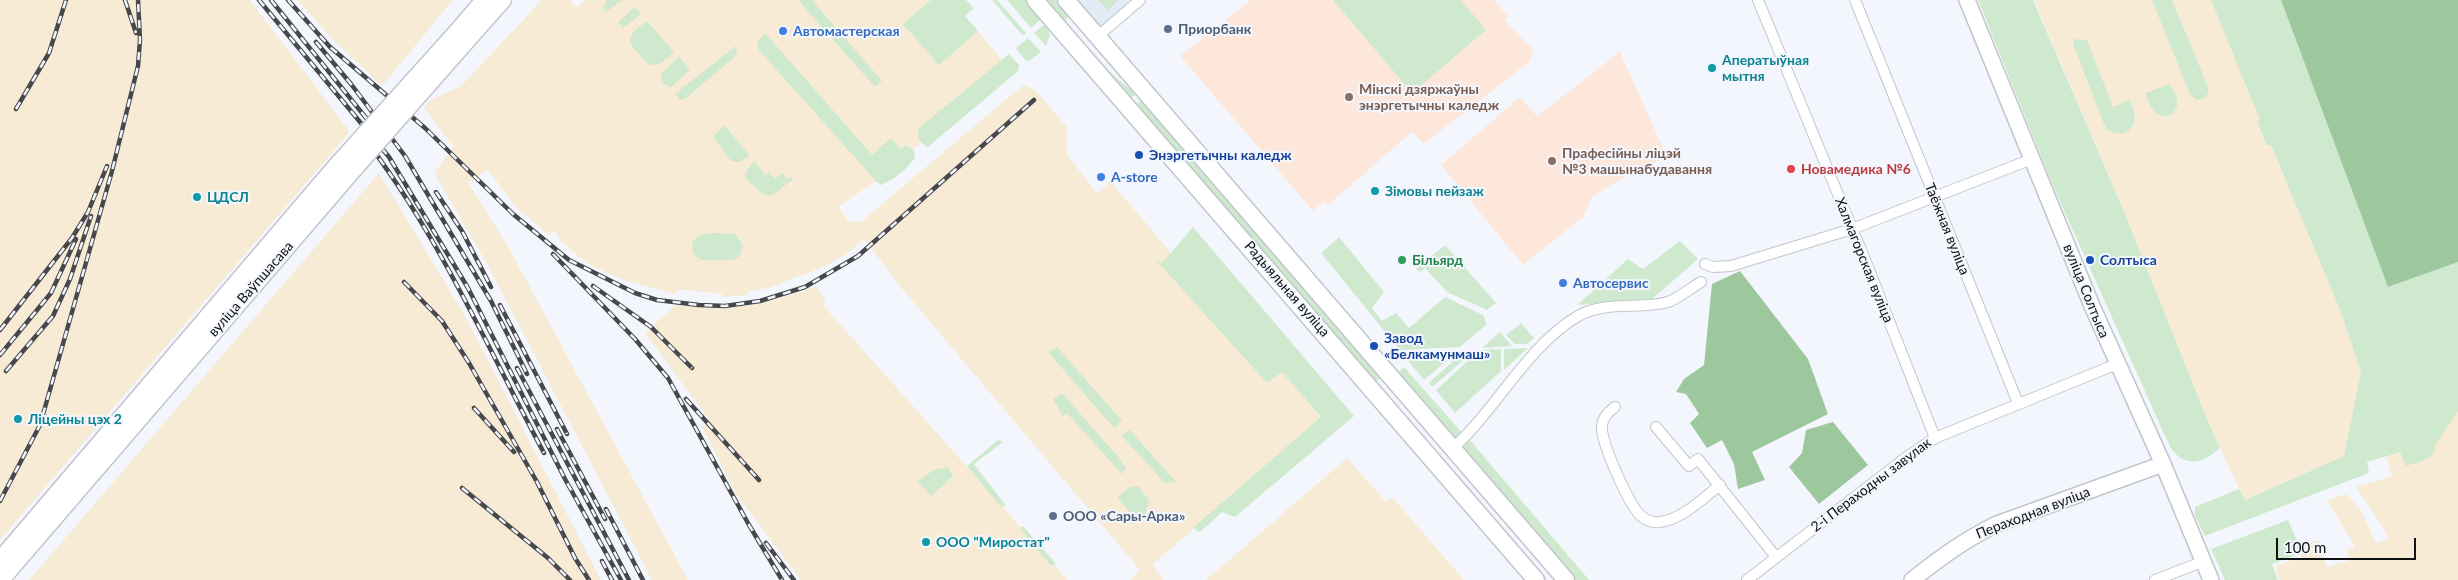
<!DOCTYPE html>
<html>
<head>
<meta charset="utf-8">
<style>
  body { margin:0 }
  #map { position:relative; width:2458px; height:580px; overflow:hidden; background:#f3f7fd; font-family:Lato,sans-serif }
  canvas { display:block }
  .scale { position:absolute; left:2276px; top:538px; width:140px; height:22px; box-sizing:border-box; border:2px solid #0f1012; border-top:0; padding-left:6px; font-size:15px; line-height:18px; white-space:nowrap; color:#0f1012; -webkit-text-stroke:4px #f3f7fd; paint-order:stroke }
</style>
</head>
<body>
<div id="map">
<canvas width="2458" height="580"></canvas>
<div class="scale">100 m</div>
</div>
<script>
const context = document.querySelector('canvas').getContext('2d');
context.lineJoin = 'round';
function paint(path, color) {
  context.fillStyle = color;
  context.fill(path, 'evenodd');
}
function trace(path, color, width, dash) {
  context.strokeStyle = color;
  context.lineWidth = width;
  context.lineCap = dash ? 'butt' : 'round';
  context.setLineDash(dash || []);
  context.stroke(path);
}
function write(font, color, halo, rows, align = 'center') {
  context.font = font + ' Lato,sans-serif';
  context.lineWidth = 4;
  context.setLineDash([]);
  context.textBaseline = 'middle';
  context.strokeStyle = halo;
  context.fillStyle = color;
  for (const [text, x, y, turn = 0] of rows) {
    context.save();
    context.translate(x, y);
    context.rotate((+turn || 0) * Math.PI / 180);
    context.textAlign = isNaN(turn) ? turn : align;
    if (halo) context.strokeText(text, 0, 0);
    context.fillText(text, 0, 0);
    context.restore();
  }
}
const built = new Path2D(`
  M 1077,0 L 1131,0 L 1135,5 L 1103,29 Z`);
const industrial = new Path2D(`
  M 0,0 L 250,0 L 350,132 L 0,540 Z
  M 297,0 L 453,0 L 382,86 L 333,39 Z
  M 542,0 L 570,0 L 577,8 L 585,0 L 951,0 L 1009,68 L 880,178 L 838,207 L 849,222 L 862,221 L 1023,85 L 1035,90 L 1067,127 L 1067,155 L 1097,193 L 1111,182 L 1172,254 L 1282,371 L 1321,418 L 1152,565 L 1164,580 L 1130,580 L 1140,570 L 903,290 L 864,239 L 845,255 L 823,267 L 769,288 L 748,291 L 748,295 L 722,297 L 722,294 L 677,289 L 676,294 L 623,280 L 586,263 L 560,240 L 555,230 L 549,235 L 515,206 L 488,170 L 468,182 L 510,250 L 688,580 L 652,580 L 488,266 L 434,173 L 453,147 L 424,107 L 432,99 L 461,86 Z
  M 2034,0 L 2211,0 L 2261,120 L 2257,122 L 2267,146 L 2271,145 L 2342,315 L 2361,372 L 2344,456 L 2244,500 L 2207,419 L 2125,214 Z
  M 379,173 L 463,312 L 601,580 L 29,580 Z
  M 816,286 L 826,300 L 822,304 L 1068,580 L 801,580 L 736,494 L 702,427 L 710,421 L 645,333 L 675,305 L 714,308 L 752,305 L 792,295 Z
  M 2458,375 L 2458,580 L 2280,580 L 2275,566 L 2302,557 L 2298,546 L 2318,540 L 2327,567 L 2350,560 L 2347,549 L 2355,547 L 2327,500 L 2347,494 L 2362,512 L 2376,543 L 2388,539 L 2384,529 L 2356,487 L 2392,476 L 2371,406 Z
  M 1347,458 L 1386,502 L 1392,497 L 1464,580 L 1206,580 Z`);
const education = new Path2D(`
  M 1251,0 L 1494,0 L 1508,16 L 1505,20 L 1533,50 L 1529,62 L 1424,144 L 1412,132 L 1328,205 L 1324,201 L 1313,211 L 1180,56 Z
  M 1620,52 L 1667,157 L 1626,176 L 1593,196 L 1583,217 L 1523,265 L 1441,165 L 1520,97 L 1537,116 Z`);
const green = new Path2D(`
  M 607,0 L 622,0 L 606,12 L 603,7 Z
  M 798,0 L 812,0 L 882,81 L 875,87 Z
  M 931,0 L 966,0 L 974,8 L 965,16 L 978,31 L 939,65 L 903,24 Z
  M 992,0 L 997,0 L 1026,33 L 1023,36 Z
  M 1007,0 L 1025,0 L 1041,19 L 1031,28 Z
  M 1044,0 L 1055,0 L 1069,17 L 1063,22 Z
  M 1098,0 L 1119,0 L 1108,10 Z
  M 1333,0 L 1461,0 L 1486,30 L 1412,93 Z
  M 1978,0 L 2033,0 L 2125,214 L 2207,419 L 2220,448 C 2203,464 2184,468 2170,447 L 2054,188 Z
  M 2152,0 L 2172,0 L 2208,87 L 2208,93 L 2204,99 L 2197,100 L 2190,94 Z
  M 2211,0 L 2281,0 L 2388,287 L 2458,262 L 2458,411 L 2434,447 L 2435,451 L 2428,459 L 2406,466 L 2400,452 L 2367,462 L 2369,473 L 2205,536 L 2195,516 L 2195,507 L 2239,489 L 2245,500 L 2344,456 L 2361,372 L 2342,315 L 2271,145 L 2267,146 L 2257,121 L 2260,120 Z
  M 635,7 L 641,14 L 623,28 L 618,22 Z
  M 647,21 L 674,52 C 659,65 653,73 639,54 C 635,50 631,46 630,40 L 634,31 Z
  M 1045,24 L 1050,35 L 1046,46 L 1034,33 Z
  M 765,33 L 872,155 L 891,138 L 900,149 L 906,145 L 914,151 L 915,158 C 905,170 896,179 881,185 L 876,181 L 759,50 L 757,43 Z
  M 1078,37 L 1113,75 L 1136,94 L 1130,99 L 1077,38 Z
  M 1028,38 L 1041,52 L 1029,61 L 1026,61 L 1016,48 Z
  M 2075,39 L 2087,40 L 2113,107 L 2130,100 C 2135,113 2139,122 2127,132 C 2117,135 2110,134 2104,124 L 2073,44 Z
  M 736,46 L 737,55 L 686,98 L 680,100 L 675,94 Z
  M 1009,54 L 1019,65 L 1018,71 L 928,147 C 919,142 918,139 918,129 Z
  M 679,57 L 690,70 L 671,87 C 664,85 661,81 661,74 Z
  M 2170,84 L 2177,98 L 2177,107 L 2171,115 C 2155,120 2150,106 2145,93 Z
  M 1141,100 L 1380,378 L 1374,383 L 1135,106 Z
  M 724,125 L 749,155 L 740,162 L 731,161 L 713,137 Z
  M 754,161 L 765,175 L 769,172 L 775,179 L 782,173 L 787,179 L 791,177 L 793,179 L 773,195 L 766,196 L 747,180 L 745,173 Z
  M 1193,227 L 1354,416 L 1235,517 L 1222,512 L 1200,532 L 1193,528 L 1321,417 L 1282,372 L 1267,383 L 1156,260 L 1162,263 Z
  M 712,233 L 735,234 L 743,245 L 740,256 L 733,260 L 701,260 L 693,253 L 692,242 L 700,235 Z
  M 1339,237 L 1384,292 L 1372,308 L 1382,321 L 1396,313 L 1409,328 L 1445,297 L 1483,315 L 1487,324 L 1460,347 L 1400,350 L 1321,253 Z
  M 1680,241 L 1698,259 L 1652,299 L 1577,305 L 1628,259 L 1643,269 Z
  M 1445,245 L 1496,303 L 1487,310 L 1447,292 L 1425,268 L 1420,272 L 1416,269 Z
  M 1521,323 L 1534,338 L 1527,344 L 1515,344 L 1506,335 Z
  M 1500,332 L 1512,346 L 1482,348 Z
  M 1057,347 L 1122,421 L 1114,428 L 1049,353 Z
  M 1528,348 L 1504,370 L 1504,349 Z
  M 1501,349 L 1501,371 L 1455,413 L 1436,390 L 1480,350 Z
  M 1464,351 L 1474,351 L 1432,387 L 1429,383 Z
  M 1457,352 L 1424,380 L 1402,354 Z
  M 1404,367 L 1464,435 L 1456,440 L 1450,437 L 1396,374 Z
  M 1062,393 L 1120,459 L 1126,469 L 1122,474 L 1067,413 L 1063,416 L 1053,399 Z
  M 1129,429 L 1176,482 L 1165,483 L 1122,436 Z
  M 1469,439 L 1589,580 L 1575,580 L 1462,449 Z
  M 998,440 L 1003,442 L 974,464 L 1006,506 L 1001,507 L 967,466 Z
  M 948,467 L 953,476 L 931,496 L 918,481 L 934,470 Z
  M 1138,486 L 1149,500 L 1145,514 L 1135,519 L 1117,497 L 1130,487 Z
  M 2288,520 L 2302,553 L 2272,564 L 2278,580 L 2225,580 L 2211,549 Z
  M 1023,526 L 1056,564 L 1051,566 L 1020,528 Z`);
const forest = new Path2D(`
  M 2281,0 L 2458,0 L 2458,262 L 2388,287 Z
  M 1740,271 L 1808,359 L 1828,414 L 1752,452 L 1765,480 L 1738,489 L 1734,464 L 1722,440 L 1707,448 L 1690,423 L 1699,414 L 1686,394 L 1676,392 L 1684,379 L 1704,365 L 1712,284 Z
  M 1833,422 L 1868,465 L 1819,504 L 1789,467 L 1802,453 L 1806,430 Z`);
const street = new Path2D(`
  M 1758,0 L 1868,267 L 1935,438
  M 1855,0 L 2018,403
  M 1097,37 L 1140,0
  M 1705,264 L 1713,267 L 1731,266 L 1852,229 L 2032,159
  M 1615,407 C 1608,412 1603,417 1602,425 C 1600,441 1629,505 1641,516 C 1646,520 1652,523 1659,522 C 1682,520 1703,498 1720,485
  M 1656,427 L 1689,466 L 1698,459 L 1776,557
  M 1453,448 C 1497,409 1526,347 1578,316 C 1607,300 1640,310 1668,302 C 1679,298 1691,288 1701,282
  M 1747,580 L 1908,456 L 1935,438 L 2117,364
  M 2155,580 L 2202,562`);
const secondary = new Path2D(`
  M 1967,0 L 2092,306 L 2163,464 L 2211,580
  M 1912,580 C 1940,558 1964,540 1997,524 L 2163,464`);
const primary = new Path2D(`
  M 1035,0 L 1536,580
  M 1066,0 L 1566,580
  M 461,27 L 484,0
  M 471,36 L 503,0
  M 0,560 L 337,165
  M 1,580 L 348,176`);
const rail = new Path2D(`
  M 125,0 L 136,33
  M 259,0 L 389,157 L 468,288 L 565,479 L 621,580
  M 271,0 L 379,134
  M 288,0 L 330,47 L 425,128 L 513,214 L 569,260 L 635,293 L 657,300 L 699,305 L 725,306 L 760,301 L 805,287 L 858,256 L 1034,100
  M 316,42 L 351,84 L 405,156 L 491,301 L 527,374
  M 16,109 L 49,53 L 66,0
  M 360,133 C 436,229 486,345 544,453
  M 436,192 L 462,231 L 491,287
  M 553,254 L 635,339 L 668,378 L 749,525 L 782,580
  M 404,282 L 442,321 L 469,363 L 537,482 L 575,558 L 589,580
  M 593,286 L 651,327 L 692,368
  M 500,305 L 567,434
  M 0,330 L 72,238 L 88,212 L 107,166
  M 0,355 L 51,293 L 76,239
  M 517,368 L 629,580
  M 6,371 L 53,316 L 70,279 L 91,216
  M 686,399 L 759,480
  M 474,408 L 514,452
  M 557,429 L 605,519
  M 462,488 L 548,558 L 570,580
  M 0,501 L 40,425 L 112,171 L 138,66 L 140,40 L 138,0
  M 606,509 L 643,580
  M 766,543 L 794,580
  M 602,561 L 612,580`);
const primaryBridge = new Path2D(`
  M 337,165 L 461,27
  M 348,176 L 471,36`);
const markers = [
  [1168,29,5,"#5c6f8a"],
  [783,31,5,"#3f7fe0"],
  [1712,68,5,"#0f9aa8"],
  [1349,97,5,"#8d6e63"],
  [1139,155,5,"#1a4fb4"],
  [1552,161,5,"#8d6e63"],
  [1791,169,5,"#e0444e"],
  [1101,177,5,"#3f7fe0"],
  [1375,191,5,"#0f9aa8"],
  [197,197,5,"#0f9aa8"],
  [1402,260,5,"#2e9e5b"],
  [2090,260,5,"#1a4fb4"],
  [1563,283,5,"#3f7fe0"],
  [1374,346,5,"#1a4fb4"],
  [18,419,5,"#0f9aa8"],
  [1053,516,5,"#5c6f8a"],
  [926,542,5,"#0f9aa8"]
];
const serviceNames = [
  ["Приорбанк",1178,29],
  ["ООО «Сары-Арка»",1063,516]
];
const shopNames = [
  ["Автомастерская",793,31],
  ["А-store",1111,177],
  ["Автосервис",1573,283]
];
const cultureNames = [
  ["Аператыўная",1722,60],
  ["мытня",1722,76],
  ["Зімовы пейзаж",1385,191],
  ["ЦДСЛ",207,197],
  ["Ліцейны цэх 2",28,419],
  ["ООО \"Миростат\"",936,542]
];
const educationNames = [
  ["Мінскі дзяржаўны",1359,89],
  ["энэргетычны каледж",1359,105],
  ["Прафесійны ліцэй",1562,153],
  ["№3 машынабудавання",1562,169]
];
const transitNames = [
  ["Энэргетычны каледж",1149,155],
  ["Солтыса",2100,260],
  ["Завод",1384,338],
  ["«Белкамунмаш»",1384,354]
];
const healthNames = [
  ["Новамедика №6",1801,169]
];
const streetNames = [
  ["Таёжная вуліца",1947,229,68],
  ["Халмагорская вуліца",1864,260,68],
  ["вуліца Ваўпшасава",251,289,-49],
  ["Радыяльная вуліца",1287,289,49],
  ["вуліца Солтыса",2086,291,68],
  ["2-і Пераходны завулак",1871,485,-37],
  ["Пераходная вуліца",2033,513,-21]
];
const leisureNames = [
  ["Більярд",1412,260]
];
paint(built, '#e3ebf6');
paint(industrial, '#f7ebd6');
paint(education, '#fde7da');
paint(green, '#cee9cd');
paint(forest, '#9dc79c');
trace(street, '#c2c6cc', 12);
trace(secondary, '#c2c6cc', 18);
trace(primary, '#c2c6cc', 19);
trace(street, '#fff', 10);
trace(secondary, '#fff', 15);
trace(primary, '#fff', 16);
trace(rail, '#46484b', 4.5);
trace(rail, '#f3f7fd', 2.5, [8]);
trace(primaryBridge, '#c2c6cc', 19, []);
trace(primaryBridge, '#fff', 16);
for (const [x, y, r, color] of markers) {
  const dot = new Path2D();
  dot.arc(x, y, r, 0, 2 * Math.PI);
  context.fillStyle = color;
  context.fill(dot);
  trace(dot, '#f3f7fd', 2);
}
write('bold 14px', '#4e5e75', '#f3f7fd', serviceNames, 'left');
write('bold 14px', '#366cbe', '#f3f7fd', shopNames, 'left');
write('bold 14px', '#0d838f', '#f3f7fd', cultureNames, 'left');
write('bold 14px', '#785e54', '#f3f7fd', educationNames, 'left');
write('bold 14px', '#164399', '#f3f7fd', transitNames, 'left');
write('bold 14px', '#be3a42', '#f3f7fd', healthNames, 'left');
write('14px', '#0f1012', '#f3f7fd', streetNames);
write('bold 14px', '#27864d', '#f3f7fd', leisureNames, 'left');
</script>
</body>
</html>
